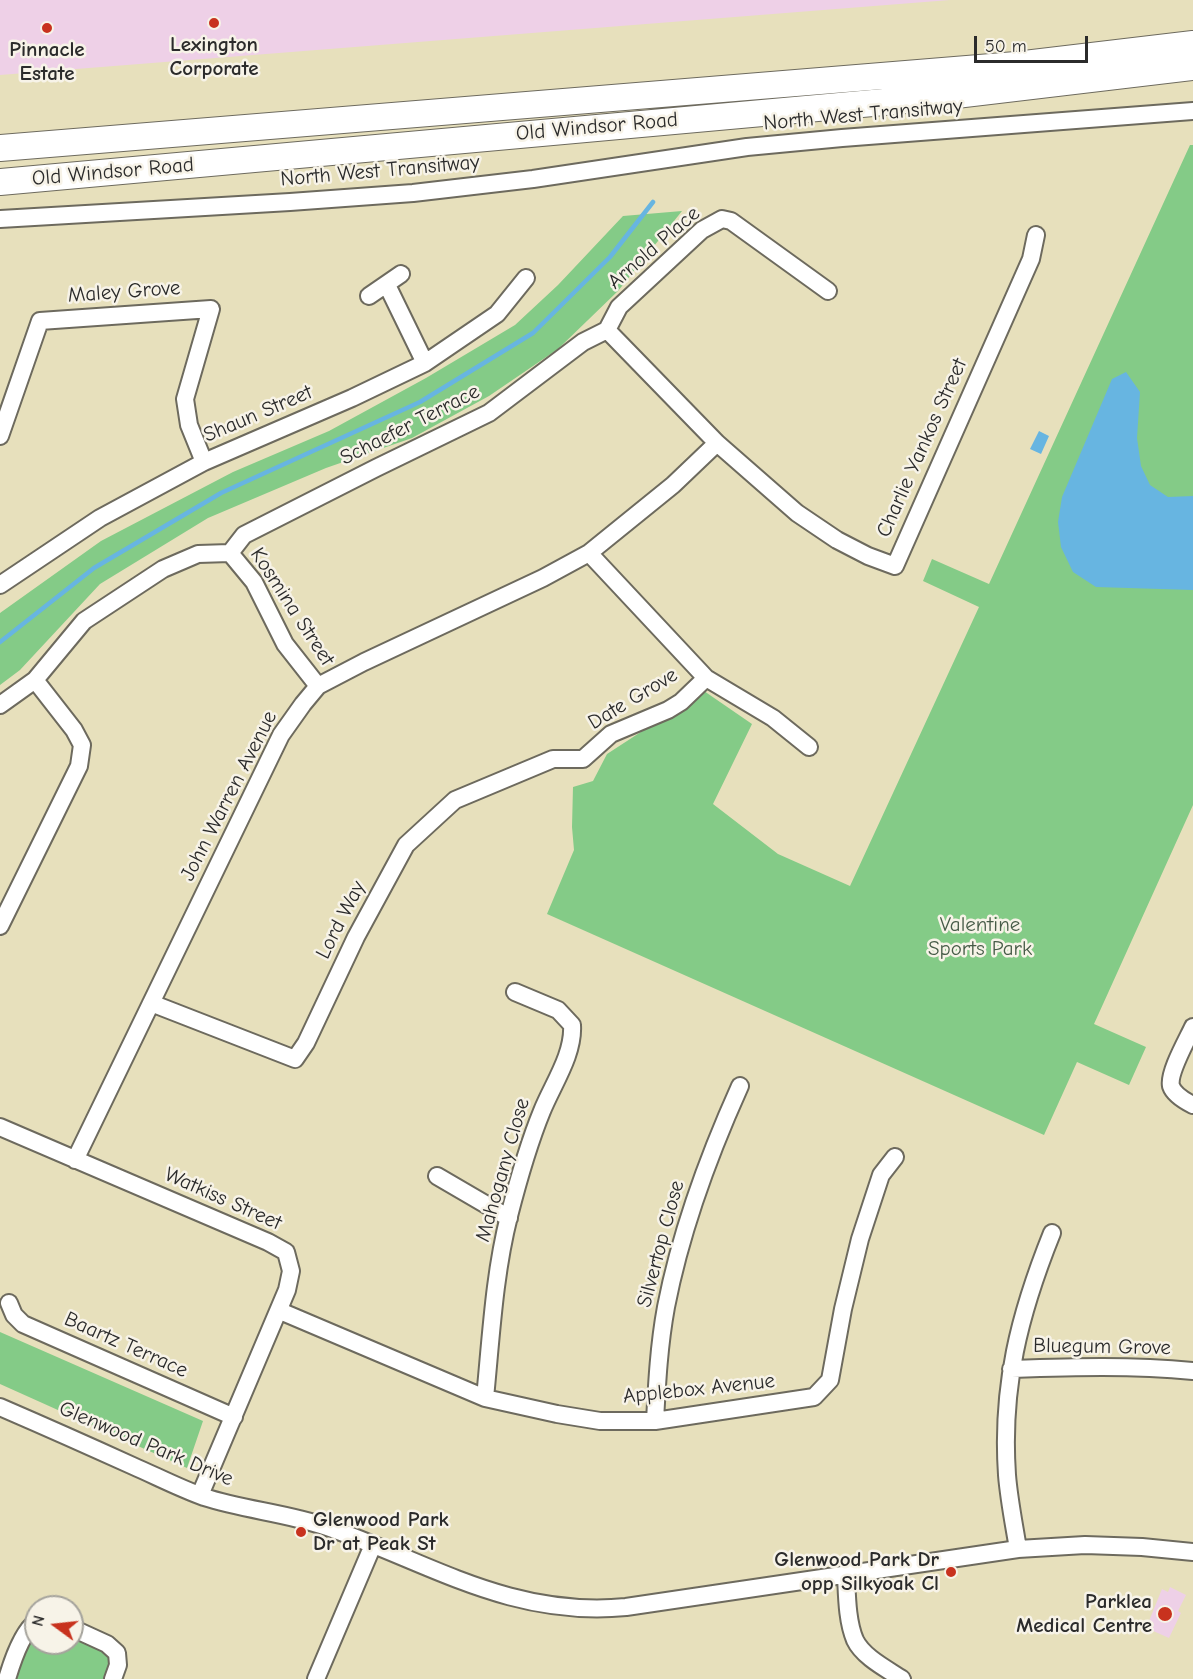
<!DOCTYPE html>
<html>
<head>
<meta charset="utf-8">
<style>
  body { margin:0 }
  #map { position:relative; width:1193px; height:1679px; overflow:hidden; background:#e7e0bc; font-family:"Comic Neue",sans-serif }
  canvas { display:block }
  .north { position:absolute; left:24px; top:1595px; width:60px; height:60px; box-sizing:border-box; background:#f7f3e8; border:2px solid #a5a39c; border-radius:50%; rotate:285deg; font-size:16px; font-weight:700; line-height:24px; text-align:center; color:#2b2b2b }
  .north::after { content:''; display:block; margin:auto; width:21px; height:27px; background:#c8321e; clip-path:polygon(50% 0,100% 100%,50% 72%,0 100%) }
  .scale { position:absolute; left:974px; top:36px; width:114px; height:27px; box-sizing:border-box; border:3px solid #2b2b2b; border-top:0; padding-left:8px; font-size:18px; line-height:21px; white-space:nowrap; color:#2b2b2b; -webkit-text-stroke:4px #f7f3e8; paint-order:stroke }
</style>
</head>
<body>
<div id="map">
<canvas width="1193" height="1679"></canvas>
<div class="north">N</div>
<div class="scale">50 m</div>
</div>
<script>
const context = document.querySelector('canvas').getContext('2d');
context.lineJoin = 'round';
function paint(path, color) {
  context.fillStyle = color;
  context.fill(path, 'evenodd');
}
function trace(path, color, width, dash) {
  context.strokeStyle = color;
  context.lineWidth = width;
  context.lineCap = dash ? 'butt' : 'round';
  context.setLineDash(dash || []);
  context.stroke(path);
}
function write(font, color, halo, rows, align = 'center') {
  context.font = font + ' "Comic Neue",sans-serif';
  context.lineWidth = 5;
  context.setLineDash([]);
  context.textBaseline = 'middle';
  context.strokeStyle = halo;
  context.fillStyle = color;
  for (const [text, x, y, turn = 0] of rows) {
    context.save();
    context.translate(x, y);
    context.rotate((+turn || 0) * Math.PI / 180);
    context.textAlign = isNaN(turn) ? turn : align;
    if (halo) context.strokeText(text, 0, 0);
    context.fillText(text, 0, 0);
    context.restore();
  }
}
const built = new Path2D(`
  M 0,0 L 950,0 L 0,75 Z
  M 1170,1587 L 1186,1595 L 1178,1611 L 1181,1613 L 1169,1638 L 1151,1630 L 1154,1624 L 1149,1621 L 1162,1589 L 1168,1592 Z`);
const green = new Path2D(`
  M 1190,145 L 1193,145 L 1193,805 L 1094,1024 L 1146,1047 L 1129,1085 L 1077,1062 L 1044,1135 L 547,914 L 574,850 L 572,827 L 573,787 L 593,781 L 607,754 L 704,691 L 752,724 L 713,804 L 778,854 L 850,886 L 979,607 L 923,581 L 932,559 L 989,584 Z
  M 682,211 L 618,291 L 558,349 L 489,396 L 412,438 L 326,468 L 208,518 L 100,584 L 20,670 L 0,685 L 0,613 L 101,541 L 233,472 L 329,431 L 426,378 L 515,325 L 558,285 L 623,216 Z
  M 0,1332 L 203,1421 L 187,1468 L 0,1384 Z
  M 36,1622 L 36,1643 L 72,1643 L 72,1628 L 107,1644 L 113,1679 L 7,1679 Z`);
const water = new Path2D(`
  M 1126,372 L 1140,392 L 1137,438 L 1141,466 L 1150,485 L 1168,497 L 1193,496 L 1193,590 L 1096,587 L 1073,572 L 1061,547 L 1058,522 L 1062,497 L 1112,379 Z
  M 1039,431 L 1049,436 L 1041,454 L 1030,449 Z`);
const stream = new Path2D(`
  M 0,642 L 94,568 L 221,493 L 420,402 L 533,333 L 610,257 L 653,202`);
const minor = new Path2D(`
  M 0,219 L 290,202 L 413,193 L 533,179 L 747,147 L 842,138 L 1193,111
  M 387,285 L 425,363
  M 369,296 L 401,274
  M 607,330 L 717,443 L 797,513 L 837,540 L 868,556 L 895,566 L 1031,259 L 1036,235
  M 607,330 L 619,307 L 702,230 L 722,219 L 731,221 L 828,291
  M 0,436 L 40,321 L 211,309 L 185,399 L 189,425 L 204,462
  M 230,553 L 244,535 L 376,468 L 489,413 L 583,342 L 607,330
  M 230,553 L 254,582 L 285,644 L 318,686
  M 589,553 L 706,678 L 773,718 L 809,747
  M 0,585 L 100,518 L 204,462 L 352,398 L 425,363 L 497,314 L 526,278
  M 0,705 L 35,680 L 84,621 L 163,569 L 198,554 L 230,553
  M 0,926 L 79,766 L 82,745 L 74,730 L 35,680
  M 151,1003 L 295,1059 L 306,1043 L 356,937 L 406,845 L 455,800 L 553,759 L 583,759 L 611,734 L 668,710 L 681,702 L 706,678
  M 1193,1027 C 1187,1040 1168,1073 1171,1086 C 1174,1095 1185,1101 1193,1105
  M 0,1127 L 268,1242 L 286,1252 L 291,1271 L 287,1290 L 200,1495
  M 75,1160 L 281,735 L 303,704 L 318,686 L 364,662 L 543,578 L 589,553 L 673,485 L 717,443
  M 437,1176 L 509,1218
  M 9,1303 L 14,1315 L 23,1324 L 234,1417
  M 280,1311 L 485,1398 L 557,1414 L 600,1421 L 655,1421 L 814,1397 L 830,1380 L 843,1309 L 860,1239 L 881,1175 L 895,1157
  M 1011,1369 C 1072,1367 1132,1365 1193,1371
  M 485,1398 C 491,1338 494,1275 509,1216 C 518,1181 528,1145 542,1111 C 553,1084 574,1054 572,1025 L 558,1010 L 515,992
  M 0,1407 C 44,1426 89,1446 133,1466 C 156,1476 179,1488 204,1497 C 244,1510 287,1513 327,1527 C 430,1563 511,1618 626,1607 L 1018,1549 L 1085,1545 L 1142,1547 L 1193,1552
  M 655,1421 C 657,1383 659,1345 666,1307 C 681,1230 708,1157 740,1086
  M 1018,1549 C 1014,1524 1009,1500 1007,1475 C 1001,1387 1019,1315 1052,1233
  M 846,1575 C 847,1596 847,1621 855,1640 C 863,1657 887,1669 902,1679
  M 72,1628 L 107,1644 L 117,1653 L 118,1665 L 113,1679
  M 7,1679 C 12,1662 22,1632 36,1622
  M 316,1679 L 373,1545`);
const highway = new Path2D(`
  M 0,148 L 1016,65 L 1193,44
  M 0,182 L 939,97 L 1193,67`);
const markers = [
  [214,23,6,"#c8321e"],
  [47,28,6,"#c8321e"],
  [301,1532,6,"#c8321e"],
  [951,1572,6,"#c8321e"],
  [1165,1614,8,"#c8321e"]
];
const poiNames = [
  ["Lexington",214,45],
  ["Corporate",214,69],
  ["Pinnacle",47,50],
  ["Estate",47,74],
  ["Glenwood Park",313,1520,"left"],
  ["Dr at Peak St",313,1544,"left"],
  ["Glenwood Park Dr",939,1560,"right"],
  ["opp Silkyoak Cl",939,1584,"right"],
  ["Parklea",1152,1602,"right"],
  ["Medical Centre",1152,1626,"right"]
];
const streetNames = [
  ["North West Transitway",863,115,-5],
  ["Old Windsor Road",597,127,-5],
  ["North West Transitway",380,171,-5],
  ["Old Windsor Road",113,172,-5],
  ["Arnold Place",654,248,-41],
  ["Maley Grove",124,292,-4],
  ["Shaun Street",258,414,-23],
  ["Schaefer Terrace",410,425,-27],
  ["Charlie Yankos Street",922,448,-66],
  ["Kosmina Street",292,607,57],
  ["Date Grove",633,699,-31],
  ["John Warren Avenue",229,796,-63],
  ["Lord Way",341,920,-63],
  ["Mahogany Close",503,1170,-74],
  ["Watkiss Street",223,1199,24],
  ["Silvertop Close",661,1244,-75],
  ["Baartz Terrace",126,1345,24],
  ["Bluegum Grove",1102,1347,1],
  ["Applebox Avenue",699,1389,-6],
  ["Glenwood Park Drive",146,1444,23]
];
const parkNames = [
  ["Valentine",980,925],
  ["Sports Park",980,949]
];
paint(built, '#eed0e7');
paint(green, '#84cb87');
paint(water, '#67b5e1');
trace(stream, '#67b5e1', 4.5);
trace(minor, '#6d6a5e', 20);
trace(highway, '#6d6a5e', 28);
trace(minor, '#fff', 16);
trace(highway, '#fff', 26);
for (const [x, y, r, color] of markers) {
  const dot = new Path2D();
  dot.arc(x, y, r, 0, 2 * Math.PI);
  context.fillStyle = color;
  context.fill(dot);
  trace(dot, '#f7f3e8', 2);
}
write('bold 21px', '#2b2b2b', '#f7f3e8', poiNames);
write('21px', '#2b2b2b', '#f7f3e8', streetNames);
write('21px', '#465b47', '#f7f3e8', parkNames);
</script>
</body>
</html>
